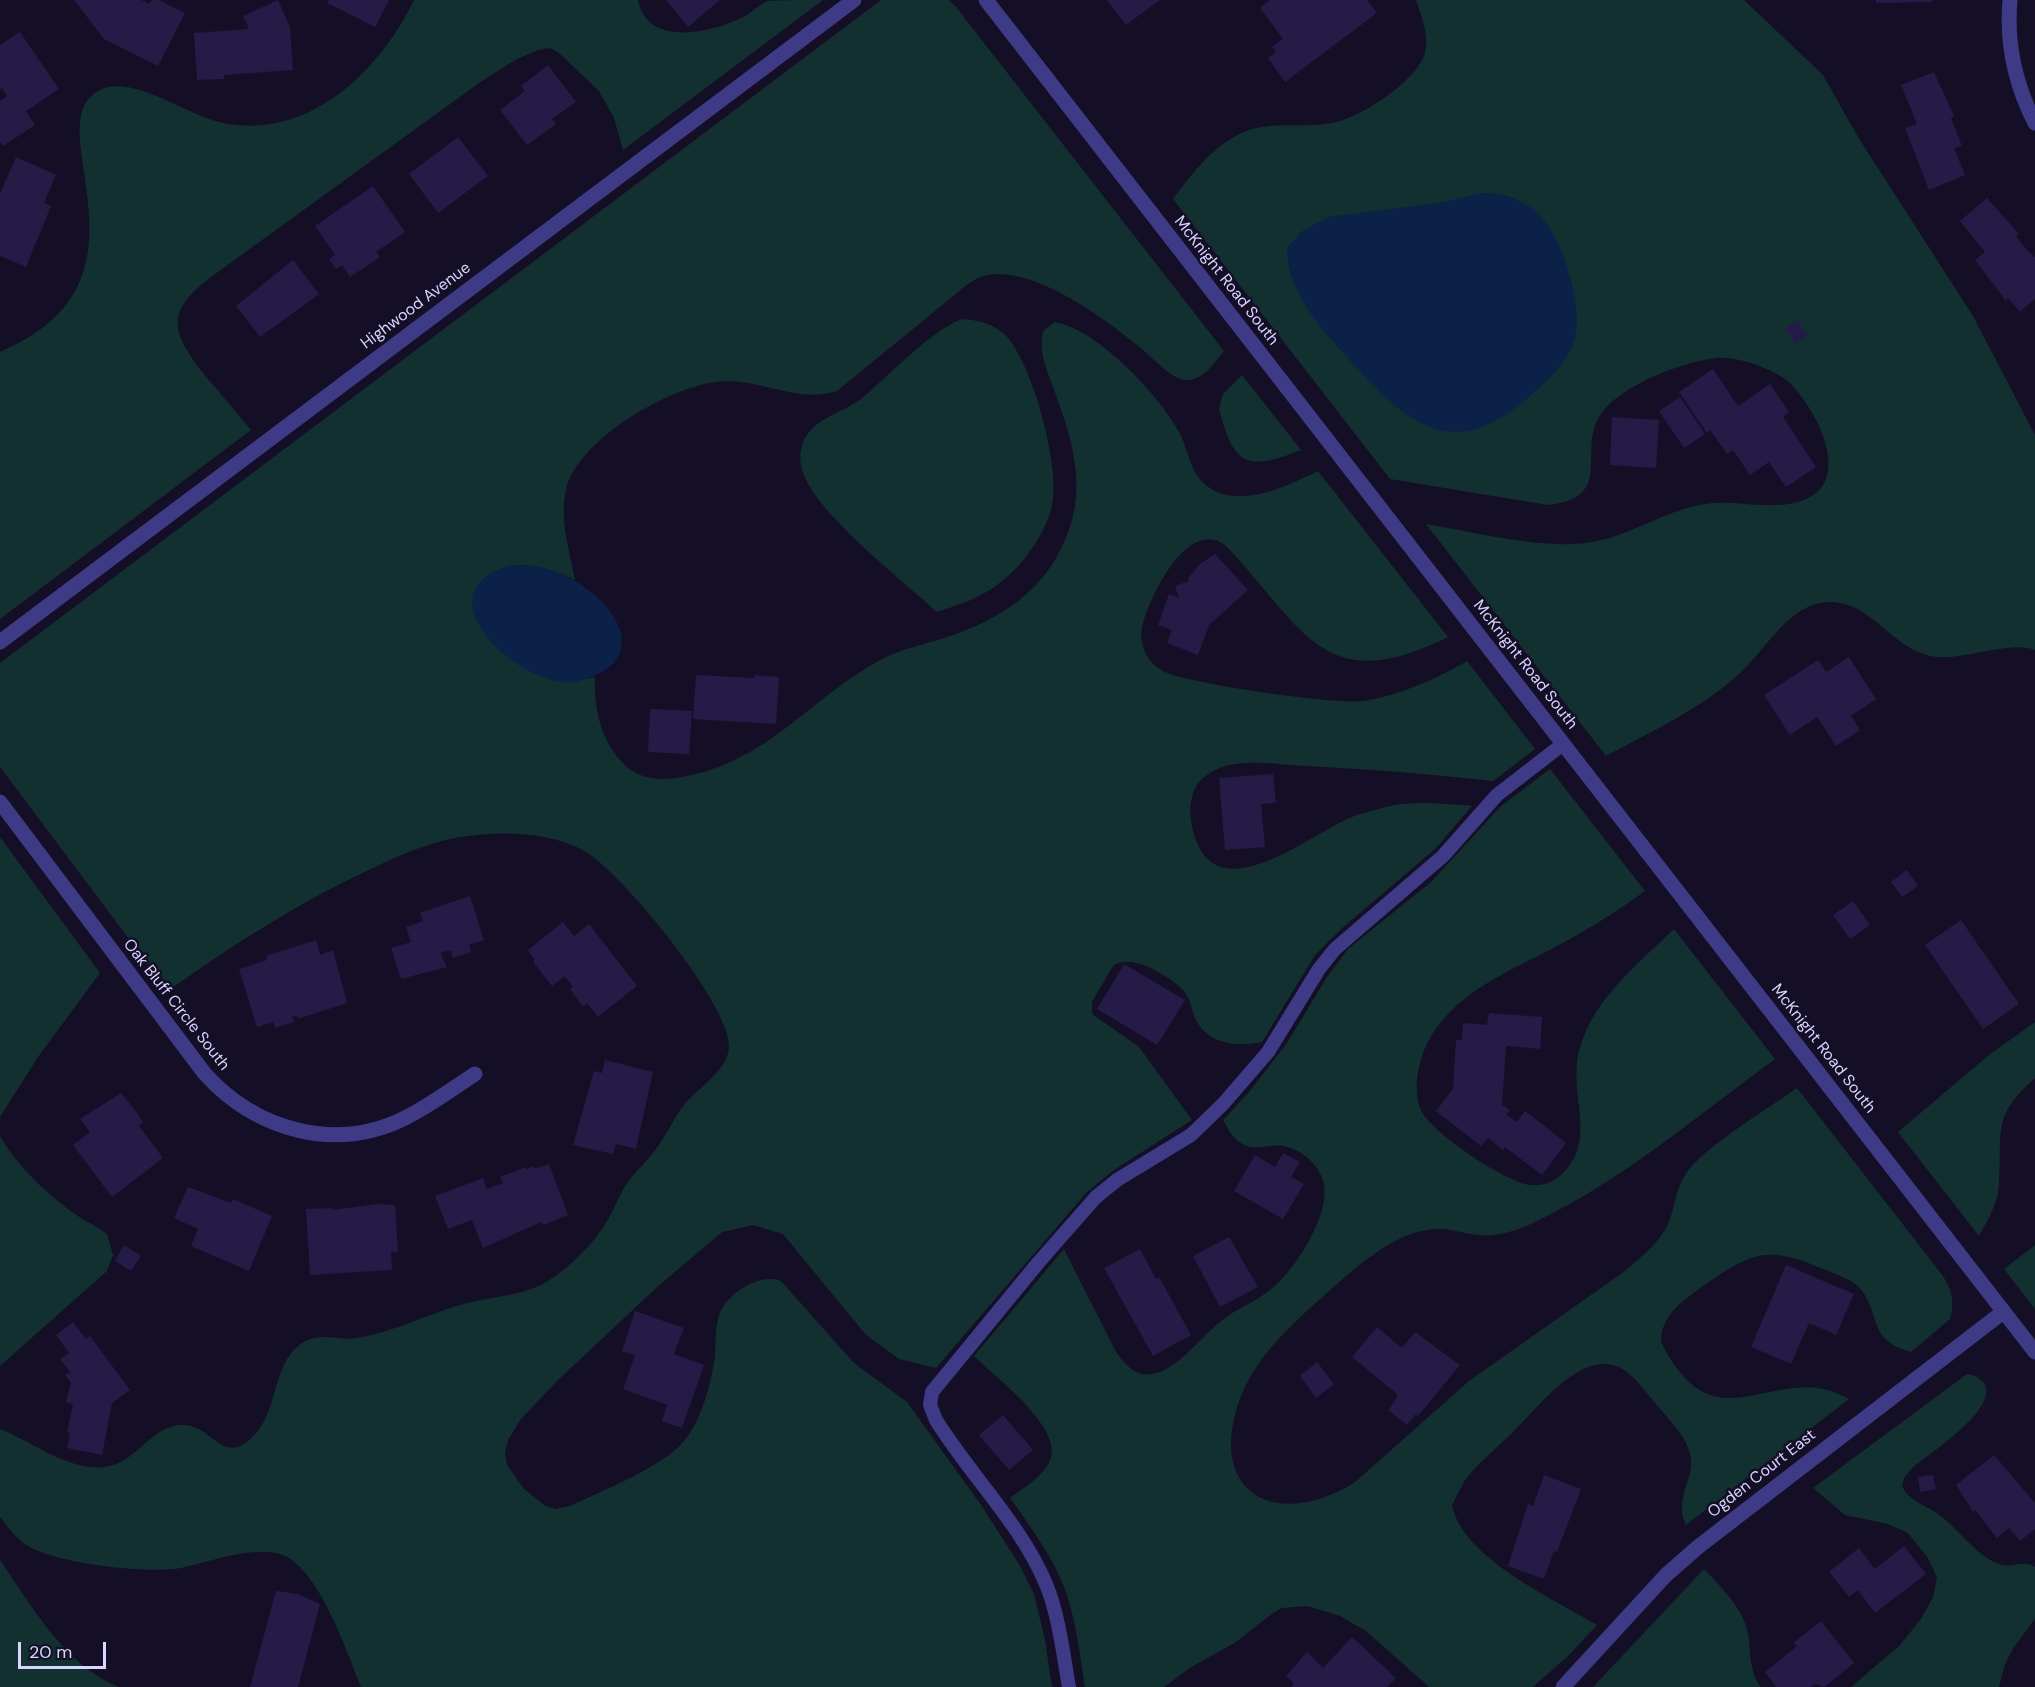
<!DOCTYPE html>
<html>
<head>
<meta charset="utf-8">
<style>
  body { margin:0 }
  #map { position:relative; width:2035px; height:1687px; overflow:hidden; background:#140f26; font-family:"DM Sans",sans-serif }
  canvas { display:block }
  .scale { position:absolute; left:18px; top:1642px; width:88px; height:27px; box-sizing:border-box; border:3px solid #dad5ff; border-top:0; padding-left:8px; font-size:18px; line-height:21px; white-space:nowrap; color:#dad5ff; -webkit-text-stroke:4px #140f26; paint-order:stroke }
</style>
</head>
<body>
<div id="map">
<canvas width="2035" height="1687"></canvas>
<div class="scale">20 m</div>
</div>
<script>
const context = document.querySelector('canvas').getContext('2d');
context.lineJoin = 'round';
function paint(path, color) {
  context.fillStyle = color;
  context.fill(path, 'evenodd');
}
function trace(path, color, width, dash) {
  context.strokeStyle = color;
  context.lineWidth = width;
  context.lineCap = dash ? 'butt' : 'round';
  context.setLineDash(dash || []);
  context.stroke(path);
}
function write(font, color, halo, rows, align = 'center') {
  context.font = font + ' "DM Sans",sans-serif';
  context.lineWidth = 5;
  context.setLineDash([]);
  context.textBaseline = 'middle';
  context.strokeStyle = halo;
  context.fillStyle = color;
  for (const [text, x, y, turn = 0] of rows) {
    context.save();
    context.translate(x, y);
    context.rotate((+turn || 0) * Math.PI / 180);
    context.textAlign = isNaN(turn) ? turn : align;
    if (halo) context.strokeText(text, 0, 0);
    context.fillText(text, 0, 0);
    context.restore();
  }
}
const green = new Path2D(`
  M 414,0 L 638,0 C 647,49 715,32 745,16 C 752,12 759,5 767,1 C 777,0 810,0 823,0 L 623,150 L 614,118 L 599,91 L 559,53 L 550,48 L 538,50 L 515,60 L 479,83 L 211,277 C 165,312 171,331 203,373 C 219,392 235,411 251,430 L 0,619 L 0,352 C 169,281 35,127 98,91 C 131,72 189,117 223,123 C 309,140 379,72 414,0 Z
  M 881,0 L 949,0 L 956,7 L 1224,351 C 1215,362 1202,382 1185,380 C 1170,378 1153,358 1141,348 C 1105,319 1045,274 997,274 C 986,274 977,278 968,284 L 837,391 C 800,403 767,382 729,381 C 679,380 577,438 566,490 C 559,518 570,552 575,580 C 552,569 527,561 502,568 L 501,650 C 532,672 555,687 595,677 C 594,707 600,738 621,761 C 637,780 659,781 682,777 C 768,761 805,703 875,663 C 900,648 929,644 956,634 C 995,620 1033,597 1055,560 C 1091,499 1076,449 1053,387 C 1047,370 1037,348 1044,330 L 1055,322 C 1098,330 1159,395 1179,432 C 1187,447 1189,465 1199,478 C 1229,515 1285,487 1318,471 L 1448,637 C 1322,700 1303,626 1226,546 C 1188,515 1148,599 1142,628 C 1140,638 1143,651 1149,659 C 1152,663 1158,669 1163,671 C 1187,684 1338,705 1365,701 C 1402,694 1434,680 1467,661 L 1535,749 L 1493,781 C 1431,774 1369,769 1307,766 C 1278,765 1240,757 1213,771 C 1184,785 1187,822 1199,847 C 1226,902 1309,837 1343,821 C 1356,814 1372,811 1386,807 C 1412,800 1445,804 1472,806 L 1435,849 L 1341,929 L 1315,955 L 1262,1042 C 1238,1047 1209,1045 1196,1020 C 1191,1010 1191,999 1183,990 C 1169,976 1131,952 1113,966 L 1092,1002 L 1092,1014 L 1139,1047 L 1192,1120 L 1114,1170 L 1086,1193 L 936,1368 L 899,1359 L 866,1335 L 783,1234 L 753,1225 L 722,1232 L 655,1289 L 558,1380 L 521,1419 L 508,1440 L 505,1453 L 507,1465 L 524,1489 L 544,1505 L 555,1509 L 570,1506 C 601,1491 663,1467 684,1441 C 702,1419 711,1384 715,1356 C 716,1343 715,1328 719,1315 C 726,1294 760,1272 781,1281 L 854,1363 L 907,1402 L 981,1505 L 1019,1564 L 1034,1594 L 1045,1640 L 1052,1687 L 361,1687 C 346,1650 324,1584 292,1560 C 266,1540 210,1562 181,1568 C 146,1574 59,1564 28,1546 C 17,1540 8,1527 0,1517 L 0,1429 C 39,1444 89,1488 130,1456 C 145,1445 158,1428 178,1425 C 214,1421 222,1473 257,1432 C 279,1407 273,1355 308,1340 C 323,1333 341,1341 357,1338 C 395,1332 431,1312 468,1303 C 495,1296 523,1296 548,1281 C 570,1267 592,1245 606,1223 C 615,1208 620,1192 630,1179 C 641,1166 653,1155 662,1140 C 670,1129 675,1116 684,1105 C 698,1088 728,1070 729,1047 C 732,1007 620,870 583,850 C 550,833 506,831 469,836 C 437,839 404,853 375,867 C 301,901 234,944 168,991 L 0,767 L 0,663 Z
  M 1416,0 L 1744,0 L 1823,75 L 1858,137 L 1973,316 L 2035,435 L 2035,650 C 2013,640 1963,660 1936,657 C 1894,652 1874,604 1833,602 C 1791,600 1768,647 1741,672 C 1703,708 1652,731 1606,756 L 1426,524 C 1475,532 1550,552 1597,541 C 1637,533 1672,506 1714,503 C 1745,501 1789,514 1816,493 C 1849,467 1810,399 1785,379 C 1768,367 1736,356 1716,358 C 1681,362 1615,387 1598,419 C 1579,454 1614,498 1548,505 L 1390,479 L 1173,199 C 1192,174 1212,146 1242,133 C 1270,120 1302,129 1332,123 C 1359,119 1418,80 1425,53 C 1429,36 1422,17 1416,0 Z
  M 962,319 C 977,320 992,323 1004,334 C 1032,359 1063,474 1051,510 C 1040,545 1012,580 979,596 C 966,603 951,607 937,612 C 904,582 818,514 804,475 C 798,461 799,444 809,432 C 822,416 846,411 862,398 C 890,375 930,331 962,319 Z
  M 1242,375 L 1294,441 L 1301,450 C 1248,471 1234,467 1219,409 L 1223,394 Z
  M 1550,769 L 1645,891 C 1618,911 1590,928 1561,944 C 1513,970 1459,989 1430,1038 C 1419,1057 1411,1091 1422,1112 C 1434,1134 1505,1182 1530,1185 C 1540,1186 1551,1183 1559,1177 C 1601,1140 1566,1094 1580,1048 C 1594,998 1638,964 1674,929 L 1775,1059 C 1696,1117 1620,1182 1531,1224 C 1510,1233 1493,1238 1470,1234 C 1458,1232 1447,1228 1434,1229 C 1394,1232 1356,1267 1327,1293 C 1295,1321 1257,1355 1241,1396 C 1205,1491 1273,1532 1354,1483 L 1469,1381 L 1625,1271 C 1642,1256 1662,1241 1670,1219 C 1676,1202 1676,1187 1687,1172 C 1706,1146 1769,1108 1797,1088 L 1943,1276 C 1952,1290 1955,1303 1950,1319 L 1911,1352 C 1870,1341 1881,1321 1863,1292 C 1856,1281 1840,1276 1828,1271 C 1766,1244 1753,1251 1699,1289 C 1680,1303 1661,1316 1661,1342 C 1717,1454 1775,1356 1849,1399 L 1686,1525 C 1672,1495 1699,1477 1689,1450 C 1682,1431 1664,1414 1651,1398 C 1639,1384 1626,1364 1605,1364 C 1569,1363 1532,1415 1508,1437 C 1497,1447 1486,1457 1475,1468 L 1465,1480 L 1452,1505 C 1462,1558 1554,1599 1597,1625 L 1568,1656 L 1533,1687 L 1429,1687 L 1366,1631 L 1340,1616 L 1307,1606 L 1282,1608 L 1273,1613 L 1236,1642 L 1191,1667 L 1164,1687 L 1085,1687 C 1079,1649 1075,1608 1058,1573 C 1045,1546 1027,1522 1010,1498 C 1023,1488 1043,1477 1050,1460 C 1064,1428 995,1377 974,1356 L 1064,1249 L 1116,1352 C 1125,1364 1135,1377 1152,1374 C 1176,1371 1202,1336 1220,1322 C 1235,1309 1254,1303 1270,1290 C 1294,1272 1330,1216 1324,1184 C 1320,1165 1301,1149 1283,1146 C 1271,1144 1258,1150 1247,1146 C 1234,1141 1229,1131 1223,1120 L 1249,1092 L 1287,1043 L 1327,977 L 1348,949 L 1431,882 L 1501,806 Z
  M 0,837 L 100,973 L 38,1057 L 0,1117 Z
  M 2035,1022 L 2035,1078 C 1990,1118 2003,1132 1999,1184 C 1998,1203 1988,1220 1979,1236 L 1898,1132 L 1989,1055 Z
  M 0,1136 C 17,1166 47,1194 75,1214 C 86,1222 97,1226 107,1234 L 113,1255 L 107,1271 L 0,1366 Z
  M 2035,1245 L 2035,1309 L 2004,1269 Z
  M 1967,1374 C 1974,1375 1978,1377 1983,1382 C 2003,1406 1929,1454 1912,1468 L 1904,1478 L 1902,1486 C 1910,1502 1924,1504 1938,1514 C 1958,1528 1976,1556 1999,1564 C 2012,1569 2023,1559 2035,1567 L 2035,1619 L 2014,1647 L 2005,1664 L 1999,1687 L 1851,1687 L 1899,1646 L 1921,1619 L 1933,1597 L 1937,1578 L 1928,1558 L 1908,1533 L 1888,1524 L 1845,1515 L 1813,1488 Z
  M 0,1560 C 31,1605 66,1667 119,1687 L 0,1687 Z
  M 1704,1569 C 1719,1585 1737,1602 1745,1623 C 1753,1644 1746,1668 1761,1687 L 1593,1687 Z`);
const water = new Path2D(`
  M 1482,193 C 1539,193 1560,234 1572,284 C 1576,301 1580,325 1574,342 C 1567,364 1545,383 1528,398 C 1456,461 1411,428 1356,367 C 1327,335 1286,294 1287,248 L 1302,231 L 1328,217 L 1438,203 Z
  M 512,565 C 533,565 555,569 573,580 C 621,607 651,662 579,681 C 526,695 412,591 512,565 Z`);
const building = new Path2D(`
  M 74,0 L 141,0 L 149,4 L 152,0 L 159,0 L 185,13 L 158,66 L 104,39 Z
  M 278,0 L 290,27 L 293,70 L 224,75 L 224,79 L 197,80 L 194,33 L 249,29 L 243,16 Z
  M 329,0 L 389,0 L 375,27 L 327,3 Z
  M 666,0 L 720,0 L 688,27 Z
  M 1107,0 L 1160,0 L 1126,25 Z
  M 1270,0 L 1367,0 L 1377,13 L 1285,82 L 1268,58 L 1276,52 L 1272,47 L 1283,39 L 1260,8 Z
  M 1876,0 L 1932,0 L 1932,2 L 1876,3 Z
  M 20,32 L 59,89 L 26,111 L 35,125 L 3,146 L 0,141 L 0,101 L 7,96 L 2,88 L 0,89 L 0,45 Z
  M 548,65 L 576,102 L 552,119 L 556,124 L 527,145 L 500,110 L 525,91 L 521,86 Z
  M 1934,72 L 1954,116 L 1951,118 L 1962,146 L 1954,148 L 1965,175 L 1929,190 L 1905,128 L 1917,124 L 1901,85 Z
  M 458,137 L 488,176 L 438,213 L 409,174 Z
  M 16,157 L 56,175 L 44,203 L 51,206 L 26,267 L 0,256 L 0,194 Z
  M 373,186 L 405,232 L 376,252 L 380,257 L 350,277 L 342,265 L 336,269 L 329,259 L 335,255 L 315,226 Z
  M 1987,198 L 2019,234 L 2016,236 L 2026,249 L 2035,257 L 2035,299 L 2020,312 L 2008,298 L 2006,301 L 1975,260 L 1985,252 L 1960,221 Z
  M 293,260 L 319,294 L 260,337 L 236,306 Z
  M 1797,320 L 1808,335 L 1796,344 L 1785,329 Z
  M 1713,369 L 1738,406 L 1770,384 L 1789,412 L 1783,417 L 1816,467 L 1786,487 L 1769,462 L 1750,475 L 1733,450 L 1727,454 L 1710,430 L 1707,433 L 1679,392 Z
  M 1680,397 L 1705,434 L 1684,448 L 1659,411 Z
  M 1612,417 L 1659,420 L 1656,468 L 1610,465 Z
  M 1215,554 L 1248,590 L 1209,625 L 1198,655 L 1167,643 L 1172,630 L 1158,625 L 1169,594 L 1179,598 L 1175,586 L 1189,581 L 1188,578 L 1200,564 Z
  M 1849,657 L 1876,699 L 1851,716 L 1860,730 L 1836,746 L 1817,717 L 1790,735 L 1764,695 L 1818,660 L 1826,672 Z
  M 696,675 L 754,678 L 755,675 L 779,677 L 776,724 L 693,719 Z
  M 650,709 L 692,711 L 689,754 L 648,752 Z
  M 1273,774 L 1276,803 L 1261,804 L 1265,847 L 1225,850 L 1219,778 Z
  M 1907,870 L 1918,886 L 1902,897 L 1891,882 Z
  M 470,896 L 484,940 L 469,945 L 471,952 L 453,958 L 451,950 L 440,953 L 447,967 L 401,979 L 391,948 L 411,942 L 406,927 L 423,921 L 420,913 Z
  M 1853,901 L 1870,925 L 1850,939 L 1833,915 Z
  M 1961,920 L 2019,1004 L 1983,1029 L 1925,945 Z
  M 563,922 L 574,936 L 589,924 L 637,986 L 598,1017 L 587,1003 L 583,1007 L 570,989 L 573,987 L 565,976 L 552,986 L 533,962 L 535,960 L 528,950 Z
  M 316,940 L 320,955 L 333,950 L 347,1003 L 298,1019 L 297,1015 L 292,1017 L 294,1022 L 275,1028 L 273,1022 L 257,1027 L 239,969 L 267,960 L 266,956 Z
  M 1124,964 L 1185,1000 L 1157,1045 L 1097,1009 Z
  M 1489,1013 L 1542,1017 L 1540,1049 L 1506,1046 L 1502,1105 L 1510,1110 L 1506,1115 L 1517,1122 L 1525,1111 L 1566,1143 L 1542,1175 L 1505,1147 L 1503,1150 L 1488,1138 L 1481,1146 L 1436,1111 L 1453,1089 L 1456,1040 L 1462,1040 L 1463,1023 L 1487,1025 Z
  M 605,1060 L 653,1072 L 636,1149 L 616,1144 L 613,1154 L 573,1145 L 594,1071 L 602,1073 Z
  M 121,1093 L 138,1114 L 143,1123 L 139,1126 L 163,1158 L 112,1197 L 73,1145 L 90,1132 L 80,1119 Z
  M 1283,1153 L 1300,1162 L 1291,1177 L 1304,1184 L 1283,1219 L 1234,1191 L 1255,1155 L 1275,1167 Z
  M 549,1164 L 568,1215 L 543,1225 L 541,1222 L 483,1248 L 472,1220 L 448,1229 L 435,1196 L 483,1178 L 487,1189 L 503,1183 L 500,1177 L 526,1167 L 527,1169 L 534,1166 L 535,1169 Z
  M 188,1187 L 231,1203 L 233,1199 L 272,1216 L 249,1271 L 191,1246 L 198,1229 L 174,1218 Z
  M 378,1204 L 395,1205 L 398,1252 L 391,1252 L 392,1270 L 310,1275 L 306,1209 L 332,1208 L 332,1210 Z
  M 1229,1237 L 1258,1287 L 1220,1307 L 1193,1256 Z
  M 124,1245 L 141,1256 L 131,1271 L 115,1261 Z
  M 1140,1249 L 1156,1279 L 1159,1277 L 1191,1335 L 1153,1356 L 1104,1268 Z
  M 1786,1265 L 1854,1294 L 1836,1335 L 1809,1323 L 1791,1364 L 1751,1347 Z
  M 635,1311 L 684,1328 L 674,1354 L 704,1365 L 682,1428 L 662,1421 L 667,1405 L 623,1389 L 635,1355 L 622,1351 Z
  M 73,1322 L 86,1339 L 90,1336 L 130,1390 L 112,1403 L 102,1455 L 67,1448 L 70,1433 L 67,1432 L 73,1404 L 66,1402 L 71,1383 L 65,1375 L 70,1372 L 60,1359 L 69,1353 L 56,1335 Z
  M 1377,1327 L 1402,1348 L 1415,1332 L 1460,1365 L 1418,1416 L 1416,1414 L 1407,1425 L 1388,1410 L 1397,1398 L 1397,1394 L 1352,1357 Z
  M 1317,1362 L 1334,1384 L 1316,1398 L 1300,1376 Z
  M 1003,1415 L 1033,1450 L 1009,1470 L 979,1435 Z
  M 1994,1455 L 2035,1503 L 2035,1529 L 2020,1541 L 2009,1528 L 1997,1538 L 1975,1510 L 1973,1512 L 1956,1485 Z
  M 1544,1475 L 1581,1489 L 1557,1552 L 1554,1551 L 1544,1579 L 1508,1566 L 1528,1504 L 1533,1506 Z
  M 1933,1475 L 1936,1489 L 1920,1492 L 1918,1477 Z
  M 1904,1546 L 1926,1574 L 1875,1613 L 1858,1590 L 1849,1597 L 1829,1572 L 1859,1548 L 1875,1569 Z
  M 276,1591 L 298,1594 L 320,1604 L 298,1687 L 250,1687 Z
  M 1821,1621 L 1854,1663 L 1824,1687 L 1815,1684 L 1811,1687 L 1776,1687 L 1765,1672 L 1797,1646 L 1793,1643 Z
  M 1352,1637 L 1396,1678 L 1387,1687 L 1291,1687 L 1294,1683 L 1286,1676 L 1307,1652 L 1323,1668 Z`);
const service = new Path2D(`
  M 1069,1687 C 1063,1653 1059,1616 1046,1584 C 1021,1524 970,1475 936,1420 L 930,1405 L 932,1392 L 1038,1263 L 1096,1197 L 1117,1180 L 1191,1135 L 1223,1104 L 1268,1052 L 1319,969 L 1335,949 L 1443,856 L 1497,795 L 1563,744`);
const minor = new Path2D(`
  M 2010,0 C 2006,44 2015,84 2035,123
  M 0,802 L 205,1074 C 256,1130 335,1153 405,1118 C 429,1106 452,1089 475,1074
  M 1563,1687 L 1666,1575 L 1698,1547 L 2003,1312`);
const tertiary = new Path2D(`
  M 986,0 L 2035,1352
  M 0,642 L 854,0`);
const streetNames = [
  ["McKnight Road South",1226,281,52],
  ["Highwood Avenue",416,306,-37],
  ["McKnight Road South",1525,665,52],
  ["Oak Bluff Circle South",176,1005,52],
  ["McKnight Road South",1823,1049,52],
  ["Ogden Court East",1762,1474,-38]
];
paint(green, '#123030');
paint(water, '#0c2148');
paint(building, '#251b47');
trace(service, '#3f3a85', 14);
trace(minor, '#3f3a85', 15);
trace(tertiary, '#3f3a85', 15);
write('16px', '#dad5ff', '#140f26', streetNames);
</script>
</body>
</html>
